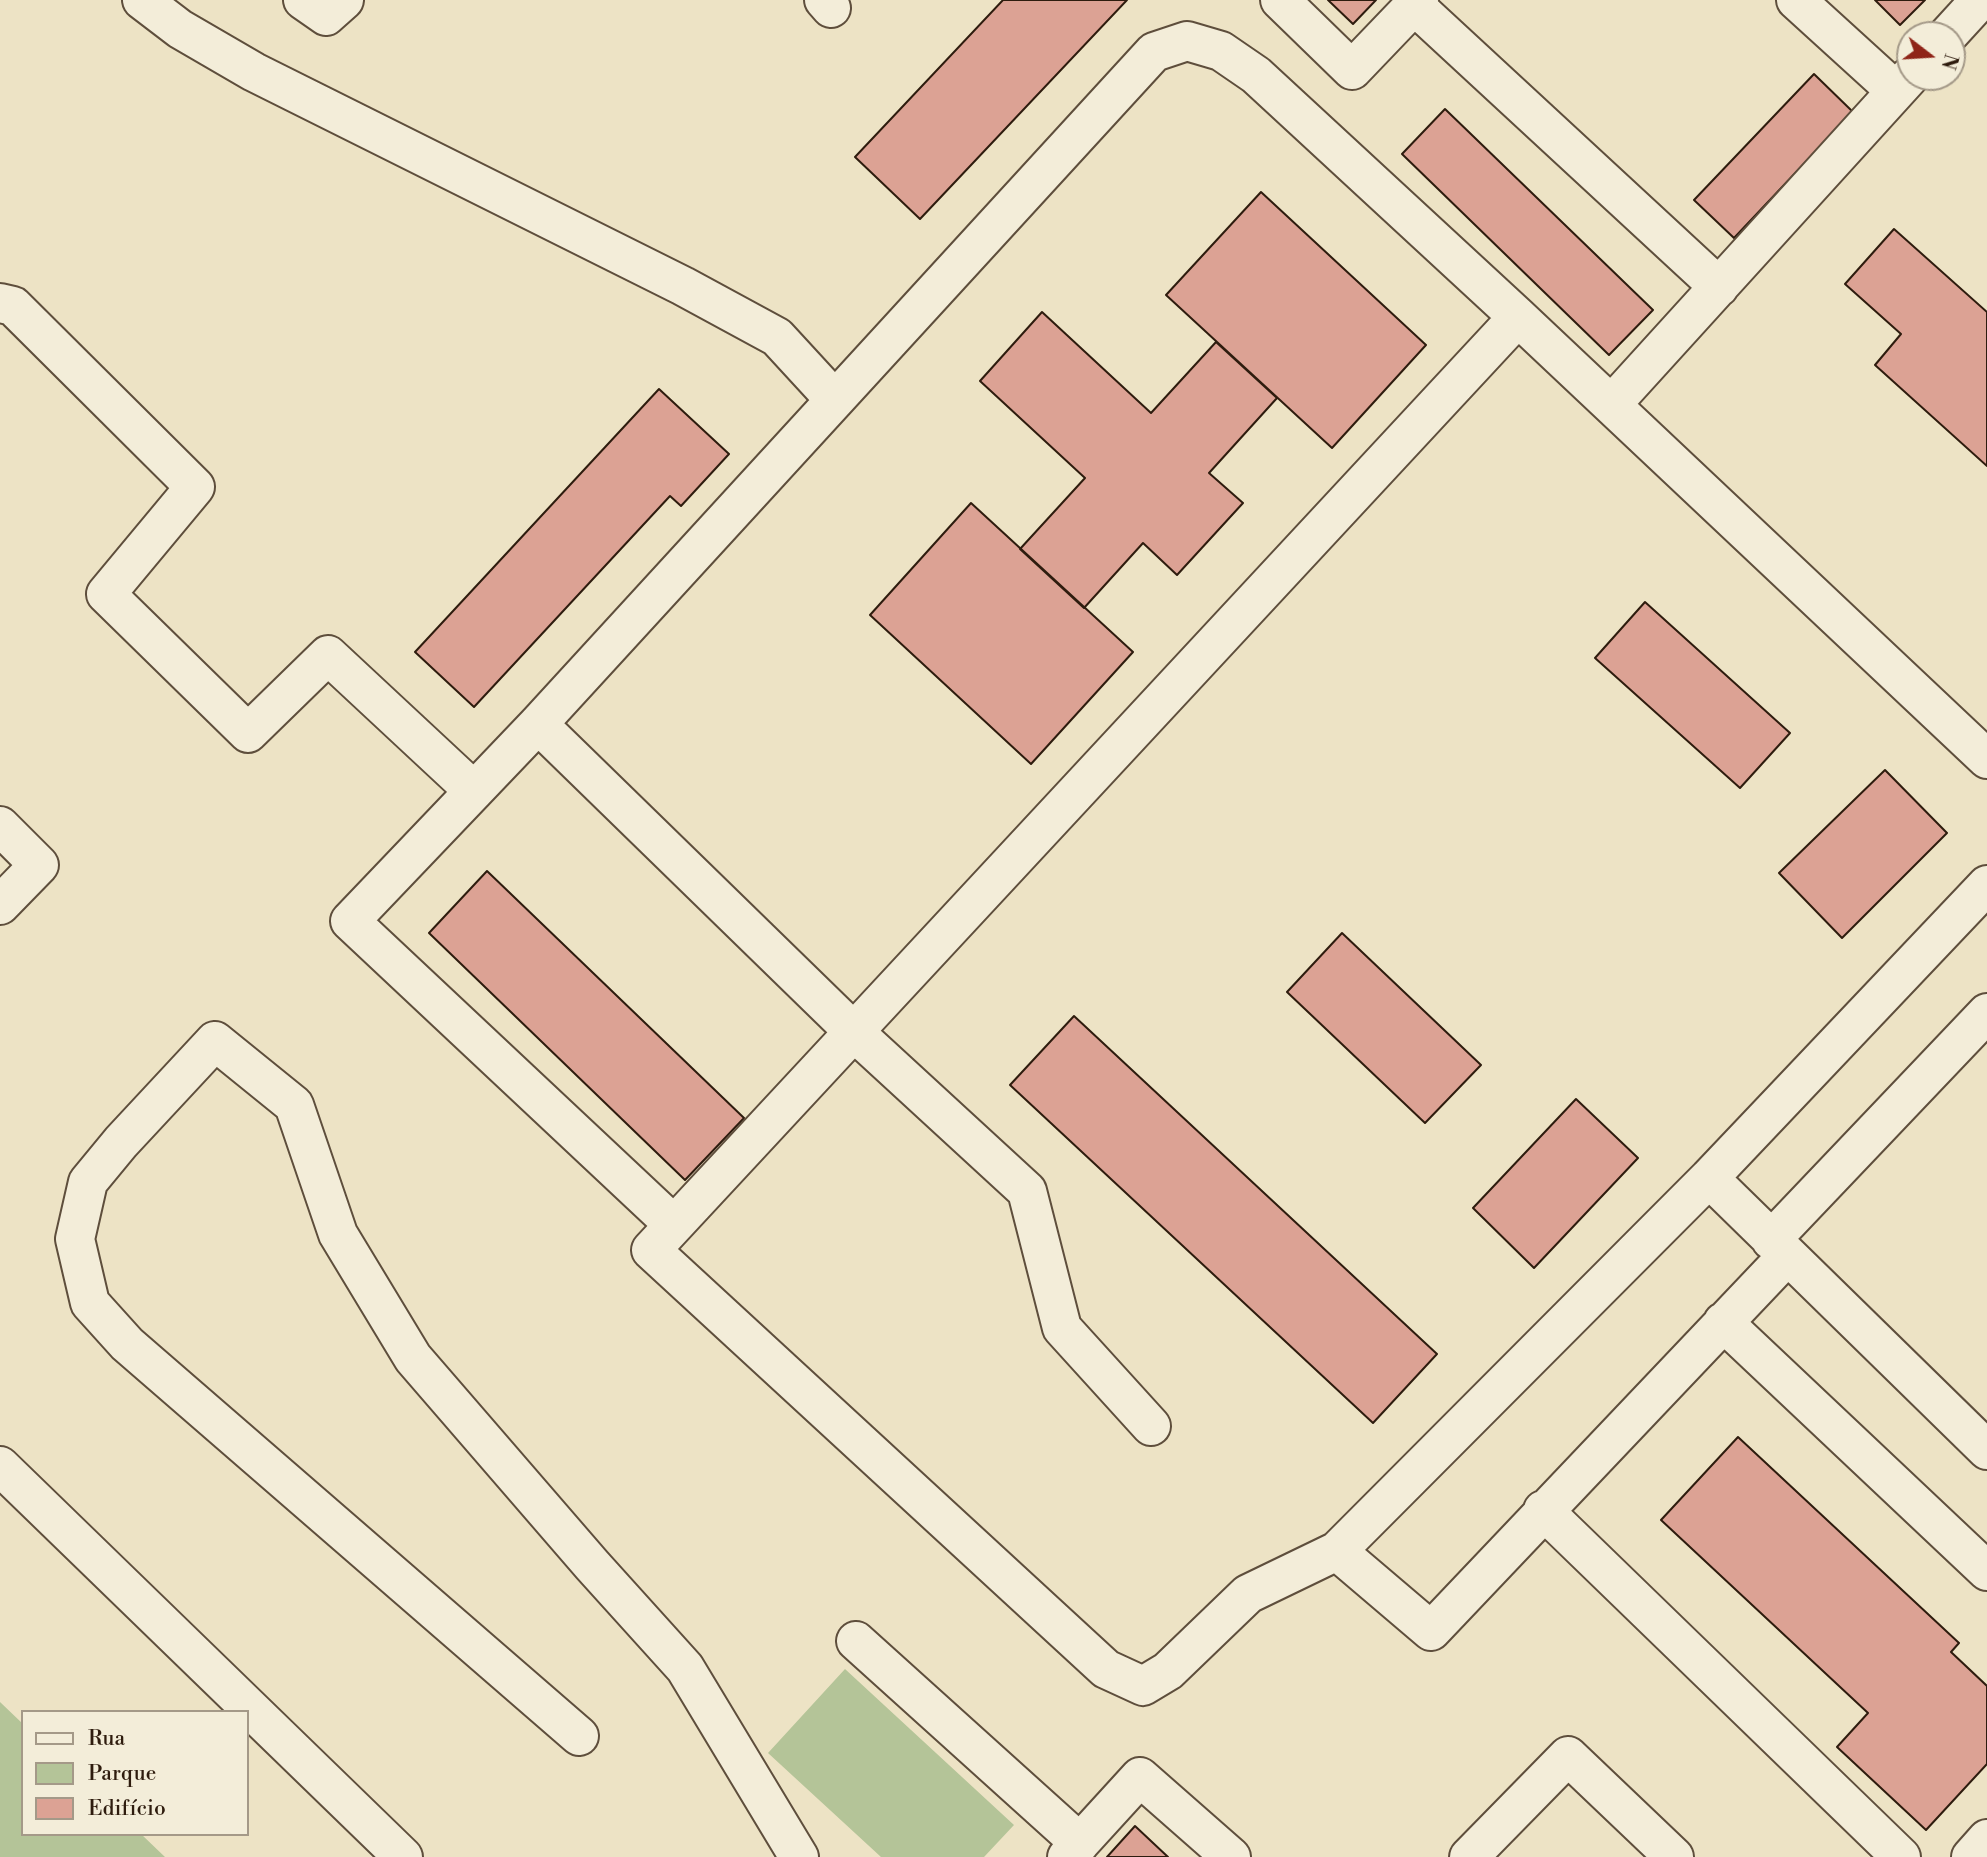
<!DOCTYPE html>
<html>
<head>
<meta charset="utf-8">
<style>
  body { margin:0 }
  #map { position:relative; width:1987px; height:1857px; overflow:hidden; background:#ede3c5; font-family:"Libre Bodoni",serif }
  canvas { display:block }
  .legend { position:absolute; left:21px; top:1710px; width:228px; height:126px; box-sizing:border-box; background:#f3edd9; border:2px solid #a49988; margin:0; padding:9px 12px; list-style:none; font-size:21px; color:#2e1c0e }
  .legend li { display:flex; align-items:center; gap:14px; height:35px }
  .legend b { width:35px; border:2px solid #a49988 }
  .north { position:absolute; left:1896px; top:21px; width:70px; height:70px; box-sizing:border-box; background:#f3edd9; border:2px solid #a49988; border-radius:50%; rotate:107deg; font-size:19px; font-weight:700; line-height:28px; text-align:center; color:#2e1c0e }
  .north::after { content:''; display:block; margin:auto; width:24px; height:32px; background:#8f2418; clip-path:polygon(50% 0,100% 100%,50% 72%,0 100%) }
</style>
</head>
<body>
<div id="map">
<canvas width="1987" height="1857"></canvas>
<ul class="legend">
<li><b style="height:9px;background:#f3edd9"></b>Rua</li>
<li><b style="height:19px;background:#b4c498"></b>Parque</li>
<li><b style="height:19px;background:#dca294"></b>Edifício</li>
</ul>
<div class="north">N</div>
</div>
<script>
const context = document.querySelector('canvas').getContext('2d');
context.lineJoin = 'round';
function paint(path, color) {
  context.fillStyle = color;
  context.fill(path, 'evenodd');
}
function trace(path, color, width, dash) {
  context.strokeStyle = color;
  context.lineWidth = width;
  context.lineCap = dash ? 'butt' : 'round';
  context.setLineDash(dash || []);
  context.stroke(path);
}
const green = new Path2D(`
  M 845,1669 L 1014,1825 L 984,1857 L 881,1857 L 768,1753 Z
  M 0,1702 L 23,1724 L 23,1834 L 141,1834 L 165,1857 L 0,1857 Z`);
const building = new Path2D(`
  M 1003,0 L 1127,0 L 920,219 L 855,157 Z
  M 1328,0 L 1376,0 L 1353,24 Z
  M 1875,0 L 1925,0 L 1900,25 Z
  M 1814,74 L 1853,112 L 1734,238 L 1694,200 Z
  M 1445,109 L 1653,310 L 1609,355 L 1402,154 Z
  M 1261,192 L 1426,345 L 1332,448 L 1166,295 Z
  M 1894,229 L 1987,312 L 1987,466 L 1875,365 L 1901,334 L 1845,284 Z
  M 1042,312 L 1151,413 L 1216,342 L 1277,398 L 1209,473 L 1243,503 L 1177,575 L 1143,543 L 1084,608 L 1020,549 L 1085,478 L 980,381 Z
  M 659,389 L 729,454 L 681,506 L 670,496 L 474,707 L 415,652 Z
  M 971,503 L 1133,652 L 1031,764 L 870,615 Z
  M 1645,602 L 1790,733 L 1740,788 L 1595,658 Z
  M 1885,770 L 1947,833 L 1842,938 L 1779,873 Z
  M 487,871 L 744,1118 L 685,1180 L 429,933 Z
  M 1342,933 L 1481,1065 L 1425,1123 L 1287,992 Z
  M 1074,1016 L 1437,1354 L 1373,1423 L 1010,1085 Z
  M 1576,1099 L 1638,1158 L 1534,1268 L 1473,1208 Z
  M 1738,1437 L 1959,1643 L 1951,1652 L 1987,1686 L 1987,1764 L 1926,1830 L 1837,1747 L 1868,1713 L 1661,1520 Z
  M 1135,1826 L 1168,1857 L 1107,1857 Z`);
const minor = new Path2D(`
  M 142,0 L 180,29 L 254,72 L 683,286 L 777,337 L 834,399
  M 303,0 L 326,16 L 344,0
  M 824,0 L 831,8
  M 1280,0 L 1352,70 L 1419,0
  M 1796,0 L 1896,91
  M 1414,5 L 1719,287
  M 1948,35 L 1980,0
  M 0,303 L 13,306 L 195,487 L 106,594 L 248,733 L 328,655 L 474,791
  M 1518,317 L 651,1250 L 1106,1669 L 1143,1686 L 1168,1671 L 1248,1594 L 1337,1551 L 1709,1178 L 1987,885
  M 1612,404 L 1910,76
  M 538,724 L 853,1031 L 1027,1191 L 1062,1328 L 1151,1426
  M 0,826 L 39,865 L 0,905
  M 1709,1178 L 1987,1450
  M 674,1225 L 350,921 L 538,724 L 1154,52 L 1187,41 L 1221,51 L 1256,75 L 1518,317 L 1987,759
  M 1771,1240 L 1987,1013
  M 1723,1322 L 1987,1571
  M 0,1466 L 403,1857
  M 1543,1510 L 1901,1857
  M 1337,1551 L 1431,1631 L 1787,1256
  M 856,1641 L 1080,1843
  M 579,1736 L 127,1344 L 90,1303 L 75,1239 L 88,1182 L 121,1142 L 215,1041 L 294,1105 L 338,1234 L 413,1358 L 592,1565 L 685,1668 L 799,1857
  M 1067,1857 L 1140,1777 L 1231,1857
  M 1469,1857 L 1568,1756 L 1674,1857
  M 1971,1857 L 1987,1839`);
paint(green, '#b4c498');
paint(building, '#dca294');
trace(building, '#2e1c0e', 2);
trace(minor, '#5e4e3c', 42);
trace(minor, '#f3edd9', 38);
</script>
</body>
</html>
